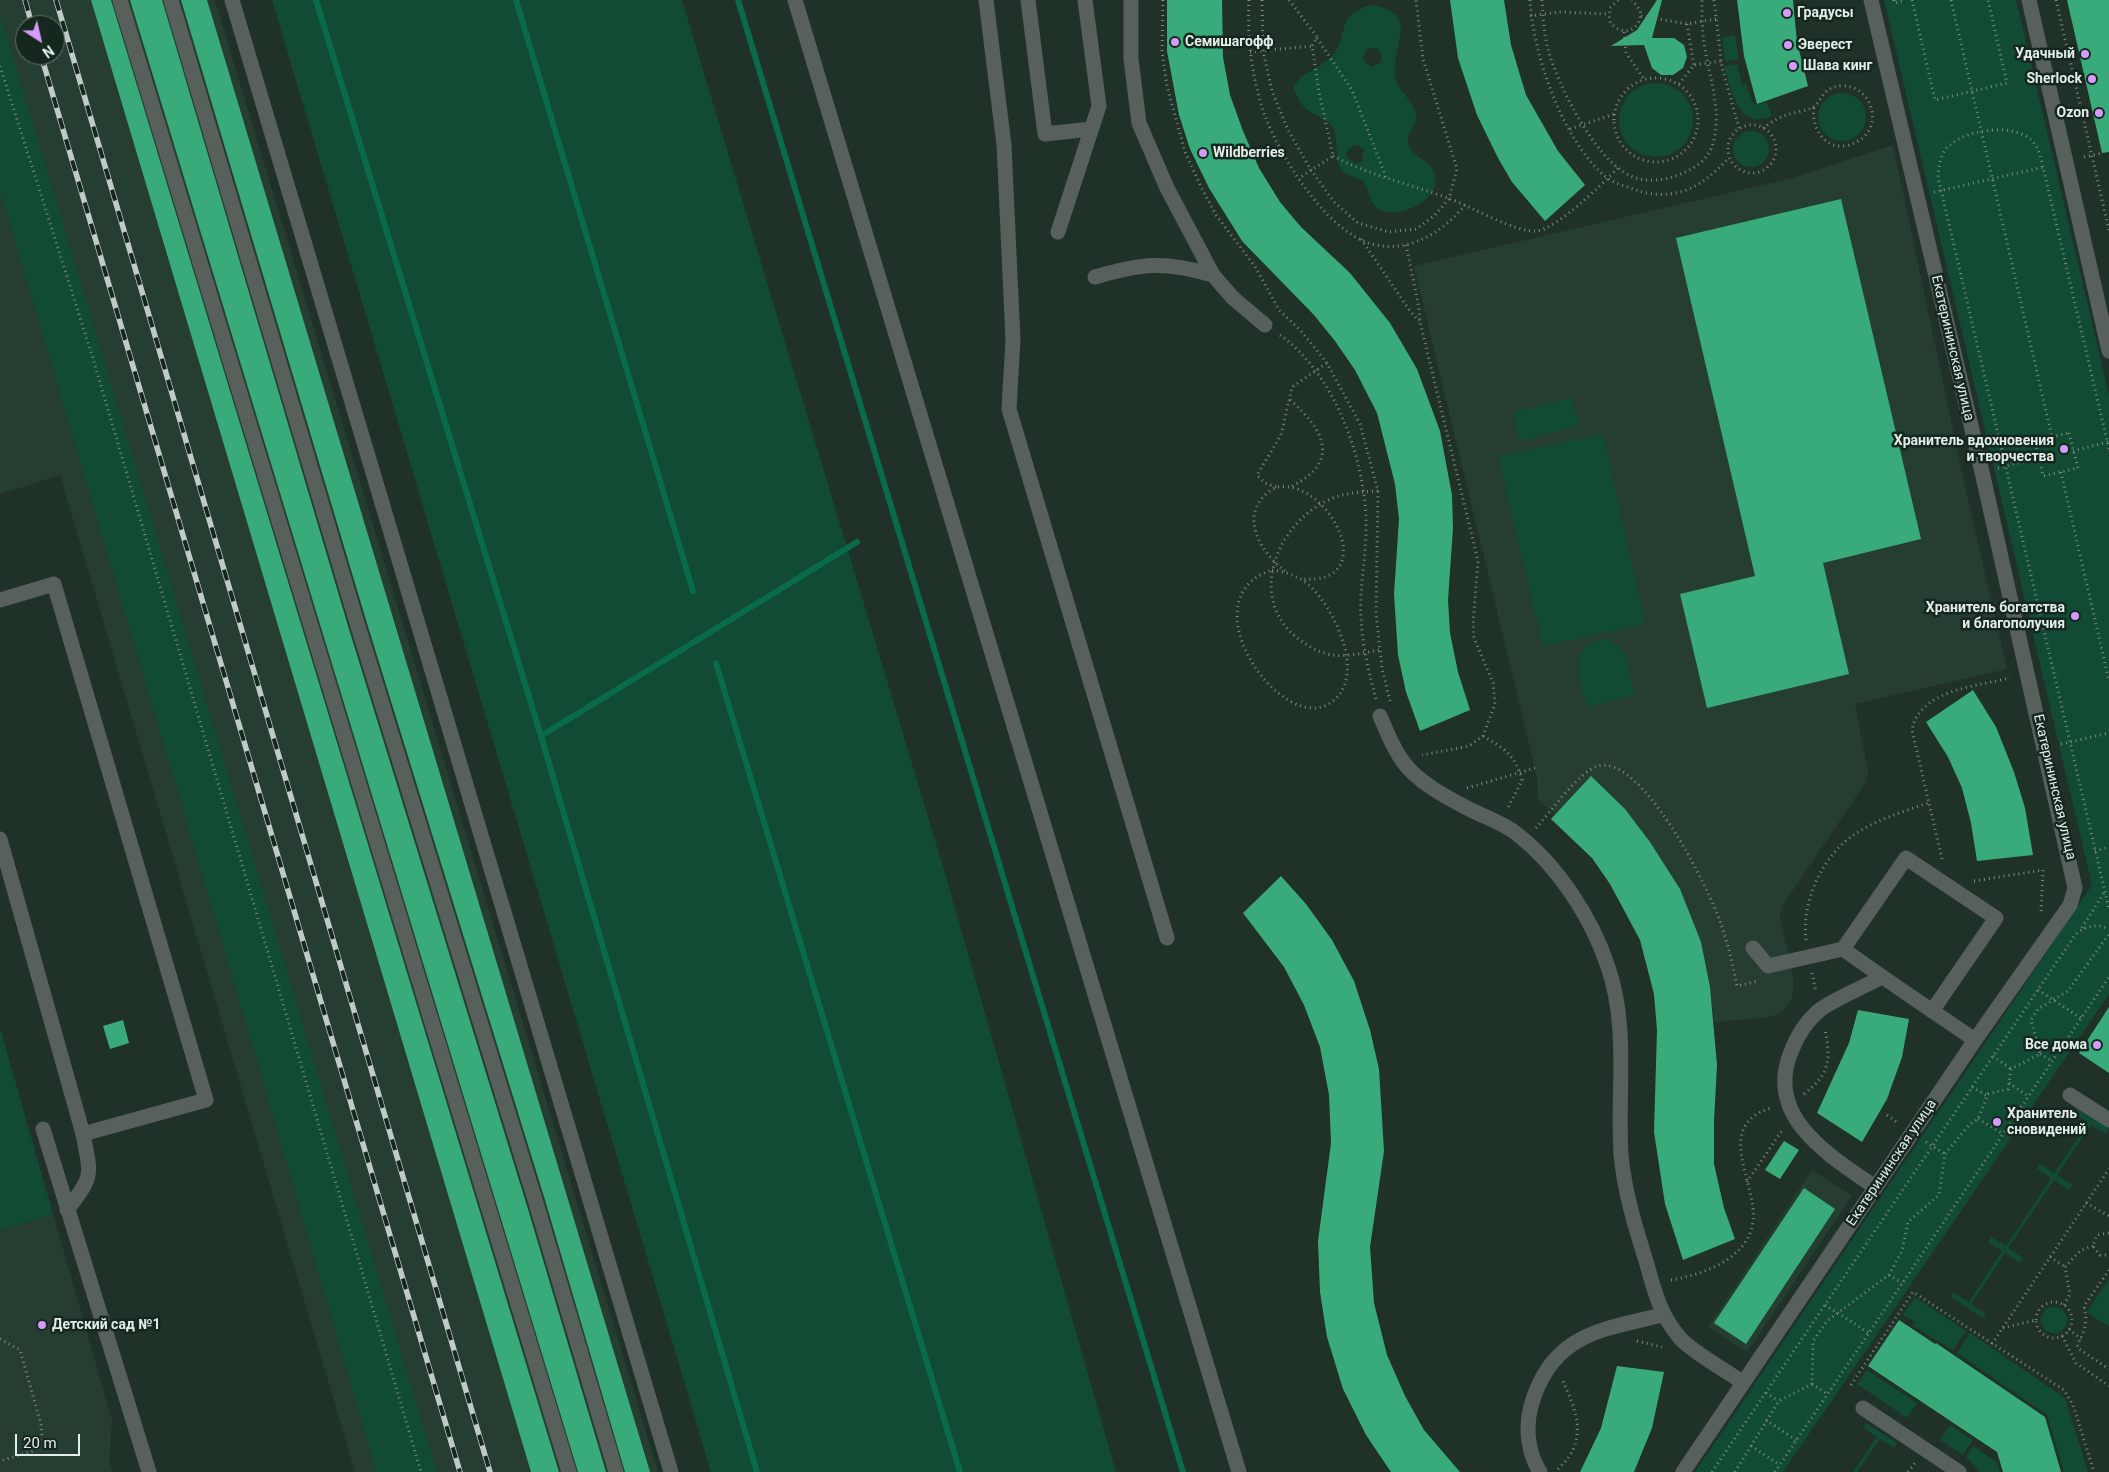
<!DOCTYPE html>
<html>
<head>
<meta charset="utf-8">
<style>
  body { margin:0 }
  #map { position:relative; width:2109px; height:1472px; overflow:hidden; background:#203128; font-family:Roboto,sans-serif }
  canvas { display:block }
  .north { position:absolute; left:15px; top:15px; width:50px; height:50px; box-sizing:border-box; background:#16271e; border:1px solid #68766e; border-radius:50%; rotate:145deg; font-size:14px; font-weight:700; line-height:20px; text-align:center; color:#e2ede7 }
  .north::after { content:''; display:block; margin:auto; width:18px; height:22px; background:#d59bfb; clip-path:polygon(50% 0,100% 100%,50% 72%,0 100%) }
  .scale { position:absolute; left:15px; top:1434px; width:65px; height:22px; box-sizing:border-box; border:2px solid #e2ede7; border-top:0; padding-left:6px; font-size:15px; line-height:18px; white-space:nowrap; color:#e2ede7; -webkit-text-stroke:4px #16271e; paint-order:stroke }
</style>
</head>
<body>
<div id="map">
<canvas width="2109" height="1472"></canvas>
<div class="north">N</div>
<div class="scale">20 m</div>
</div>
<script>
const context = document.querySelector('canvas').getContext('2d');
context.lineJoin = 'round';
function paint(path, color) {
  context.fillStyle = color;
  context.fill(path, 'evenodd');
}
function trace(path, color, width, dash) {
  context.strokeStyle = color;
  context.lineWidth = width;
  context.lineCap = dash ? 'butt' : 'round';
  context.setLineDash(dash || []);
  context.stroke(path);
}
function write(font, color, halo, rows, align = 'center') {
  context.font = font + ' Roboto,sans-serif';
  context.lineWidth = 5;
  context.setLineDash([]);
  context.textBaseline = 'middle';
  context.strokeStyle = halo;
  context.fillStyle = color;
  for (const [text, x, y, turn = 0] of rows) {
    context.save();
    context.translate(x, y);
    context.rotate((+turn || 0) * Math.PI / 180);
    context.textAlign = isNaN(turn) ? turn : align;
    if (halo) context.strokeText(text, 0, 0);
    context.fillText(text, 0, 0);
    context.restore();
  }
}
const built = new Path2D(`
  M 0,0 L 215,0 L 658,1472 L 355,1472 L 60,475 L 0,494 ZM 25,25 L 55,25 L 55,55 L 25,55 Z
  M 1893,145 L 1964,482 L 2007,669 L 1855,704 L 1868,771 L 1866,782 L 1783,905 L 1780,916 L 1794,983 L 1792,998 L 1783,1011 L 1770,1017 L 1714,1022 L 1710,987 L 1701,942 L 1680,889 L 1650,842 L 1625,809 L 1592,777 L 1555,815 L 1538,799 L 1537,777 L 1414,266 L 1793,178 Z
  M 1812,1170 L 1852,1196 L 1747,1352 L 1708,1327 Z
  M 53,1214 L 112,1420 L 109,1460 L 112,1472 L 0,1472 L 0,1230 Z`);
const green = new Path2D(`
  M 272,0 L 682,0 L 945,873 L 1116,1472 L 711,1472 Z
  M 1884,0 L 2016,0 L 2109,395 L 2109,994 L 1783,1472 L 1695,1472 L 2092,885 Z
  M 1370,5 C 1426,12 1386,50 1397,82 C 1401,94 1415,102 1416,115 C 1417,125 1406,133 1408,143 C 1412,161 1439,159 1435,184 C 1431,206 1389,223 1374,205 C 1369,199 1369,190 1365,184 C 1360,176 1348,178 1342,171 C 1333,160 1340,140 1332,127 C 1327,119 1316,116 1308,110 C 1300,105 1297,96 1293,88 C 1302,71 1318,70 1331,57 C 1351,38 1332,17 1370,5 ZM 1368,48 L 1378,49 L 1381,53 L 1381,62 L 1372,67 L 1364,61 L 1363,56 ZM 1354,145 L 1359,146 L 1364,150 L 1362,161 L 1356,164 L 1347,158 L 1346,153 Z
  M 0,14 L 437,1472 L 376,1472 L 374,1464 L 230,968 L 0,190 Z
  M 1735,35 L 1739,59 L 1725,61 L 1722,37 Z
  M 1737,64 L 1742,85 L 1746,84 L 1753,103 L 1757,105 L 1767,102 L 1772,116 C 1737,131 1732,91 1724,66 Z
  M1619 120a37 37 0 1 1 74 0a37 37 0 1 1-74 0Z
  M1818 117a24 24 0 1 1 48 0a24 24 0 1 1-48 0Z
  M1733 149a18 18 0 1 1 36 0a18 18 0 1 1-36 0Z
  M 1572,398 L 1579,426 L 1519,441 L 1513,412 Z
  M 1603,434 L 1645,624 L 1543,646 L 1498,456 Z
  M 1605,639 C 1630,646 1630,673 1634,695 L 1587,707 C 1581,680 1565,645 1605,639 Z
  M 0,1028 L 53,1214 L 0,1230 Z
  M 2077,1108 L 2109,1129 L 2106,1134 L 2091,1125 L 2057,1175 L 2072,1185 L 2069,1190 L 2054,1180 L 2008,1248 L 2023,1258 L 2020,1263 L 2005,1253 L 1971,1304 L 1986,1314 L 1983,1318 L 1951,1297 L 1954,1293 L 1969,1302 L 2002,1251 L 1988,1242 L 1991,1237 L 2006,1246 L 2051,1178 L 2037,1169 L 2040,1164 L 2054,1173 L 2088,1123 L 2074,1113 Z
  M 2109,1279 L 2109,1327 L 2087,1312 Z
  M 1915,1297 L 1966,1331 L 1953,1350 L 1913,1326 L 1915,1322 L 1903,1315 Z
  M2041 1320a13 13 0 1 1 26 0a13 13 0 1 1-26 0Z
  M 1970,1333 L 2065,1398 L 2088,1472 L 2064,1472 L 2047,1415 L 1957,1353 Z
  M 1867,1370 L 1917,1403 L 1907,1418 L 1857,1384 Z
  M 1866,1423 L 1897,1443 L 1894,1448 L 1880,1439 L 1857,1472 L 1853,1472 L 1877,1437 L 1863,1427 Z
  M 1950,1425 L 1973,1440 L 1963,1455 L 1940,1440 Z
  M 1973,1446 L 1997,1462 L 2000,1472 L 1980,1472 L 1966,1457 Z`);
const stream = new Path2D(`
  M 316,0 L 541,736 L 757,1472
  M 516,0 L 693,591
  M 738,0 L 1183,1472
  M 716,663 L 960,1472
  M 541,736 L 857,542`);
const building = new Path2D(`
  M 91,0 L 111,0 L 559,1472 L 531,1472 Z
  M 130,0 L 162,0 L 348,626 L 527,1206 L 606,1472 L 578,1472 Z
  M 181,0 L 207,0 L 650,1472 L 625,1472 L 545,1200 L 366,620 Z
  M 1167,0 L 1222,0 L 1223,57 L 1230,95 L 1243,131 L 1259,168 L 1280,202 L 1301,227 L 1350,273 L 1390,323 L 1417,369 L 1440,431 L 1452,495 L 1453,528 L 1448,600 L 1450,633 L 1458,672 L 1470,710 L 1420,731 L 1406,692 L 1398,655 L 1394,594 L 1399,519 L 1395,484 L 1377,413 L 1355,370 L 1335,341 L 1314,315 L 1242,241 L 1209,188 L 1190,149 L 1179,115 L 1167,51 Z
  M 1450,0 L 1504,0 L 1511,45 L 1526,95 L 1558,151 L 1585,185 L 1545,221 L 1512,182 L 1498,158 L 1477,115 L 1458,58 Z
  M 1657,0 L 1662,0 L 1652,38 L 1674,38 L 1684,45 L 1687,57 L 1683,68 L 1673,75 L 1661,75 L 1652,68 L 1644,45 L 1611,46 L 1637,30 Z
  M 1737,0 L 1793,0 L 1797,42 L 1808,86 L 1757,104 L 1744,56 Z
  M 2067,0 L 2109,0 L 2109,152 L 2102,153 Z
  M 1841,199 L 1921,539 L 1823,563 L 1849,674 L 1707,708 L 1680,594 L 1755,576 L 1676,238 Z
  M 1973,690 L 1996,727 L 2014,772 L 2025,808 L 2033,855 L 1977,861 L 1971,823 L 1962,788 L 1948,757 L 1926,722 Z
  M 1591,776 L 1625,809 L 1650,842 L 1680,889 L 1701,942 L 1710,987 L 1717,1065 L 1714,1121 L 1714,1164 L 1724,1208 L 1735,1239 L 1683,1260 L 1665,1204 L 1654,1132 L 1657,1030 L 1654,994 L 1640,940 L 1610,884 L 1592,858 L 1551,819 Z
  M 1281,876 L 1306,904 L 1332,940 L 1354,981 L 1370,1030 L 1379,1069 L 1384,1151 L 1370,1247 L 1374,1303 L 1387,1355 L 1405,1396 L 1424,1430 L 1460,1472 L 1391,1472 L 1366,1435 L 1343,1389 L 1327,1337 L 1320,1292 L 1318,1241 L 1331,1143 L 1329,1095 L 1320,1047 L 1304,1005 L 1284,967 L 1243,913 Z
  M 2109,1007 L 2109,1073 L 2079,1053 Z
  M 1858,1010 L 1909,1019 L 1902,1057 L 1887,1099 L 1862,1142 L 1817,1113 L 1849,1043 Z
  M 123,1020 L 129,1043 L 110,1049 L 103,1026 Z
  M 1784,1141 L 1799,1150 L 1780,1179 L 1765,1170 Z
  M 1804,1188 L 1835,1209 L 1746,1344 L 1714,1323 Z
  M 1899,1320 L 1935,1344 L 1936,1343 L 2045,1417 L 2061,1472 L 2003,1472 L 1997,1452 L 1868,1366 Z
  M 1617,1366 L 1664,1372 L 1652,1428 L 1634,1472 L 1580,1472 L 1601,1428 Z`);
const path = new Path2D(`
  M 1163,0 L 1162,52 L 1167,86 L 1185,152 L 1203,191 L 1216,215 L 1256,268 L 1279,310 L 1301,331 L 1327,363 L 1360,424 L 1378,491 L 1376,614 L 1382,668 L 1390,701
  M 1249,0 C 1247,39 1252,79 1265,116 C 1281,158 1327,232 1372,244 C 1409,254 1443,232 1465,205
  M 1262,0 L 1263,51 L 1272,91 L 1288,130 L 1311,170 L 1334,202 L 1358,223 L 1389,232 L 1416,229 L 1434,216 L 1449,199 L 1457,169 L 1423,59 L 1416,0
  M 1289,0 L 1317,37 L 1312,46 L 1319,92 L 1333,156 L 1299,178
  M 1530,0 C 1533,55 1563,142 1607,178 C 1616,184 1628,187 1639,191 C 1657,197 1680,195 1697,185 C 1709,178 1719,168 1729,158
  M 1542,0 C 1543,16 1544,34 1548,49 C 1558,86 1596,161 1631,176 C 1644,182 1660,181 1672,177 C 1688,172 1706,164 1712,146 C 1723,115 1710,80 1705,49 C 1702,33 1702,17 1702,0
  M 1618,0 L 1610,8 L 1609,20 C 1620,39 1643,31 1640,10 L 1632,0
  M 1714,0 L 1722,67 L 1739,128
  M 1894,0 L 1894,3 L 1905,0
  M 1912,0 L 1935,100 L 2007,83 L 1988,0
  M 1951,0 L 2052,437
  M 2056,0 L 2109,230
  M 1530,16 L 1558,12 L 1608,14
  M 1641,16 L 1687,24 L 1716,19
  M 1687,24 L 1694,65
  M 1624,32 L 1626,53 L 1644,79
  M 1317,38 L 1352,90 L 1386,177
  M 1250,52 L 1312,46
  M 0,66 L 91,352 L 421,1472
  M1614 120a42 42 0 1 1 84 0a42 42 0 1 1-84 0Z
  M 1679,84 L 1694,65 L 1721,61
  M1728 149a24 24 0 1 1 48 0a24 24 0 1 1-48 0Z
  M 1763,128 C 1768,125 1774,120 1779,118 C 1789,113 1802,112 1812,108 C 1822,103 1821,87 1841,86 C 1871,84 1885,126 1858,141 C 1832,157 1810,133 1814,107
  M 1570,129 L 1614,114
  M 1333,156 C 1369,175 1409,184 1448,198 C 1470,206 1516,233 1537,231 C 1558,228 1602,184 1618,168
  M 2084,157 L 2102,153
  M 1934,192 L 2044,167
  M 1361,239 L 1410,311 L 1419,321
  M 1406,245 L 1419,308 L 1420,322 L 1478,561 L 1473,624 L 1474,638 L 1493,683 L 1495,704 L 1483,736 L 1469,746 L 1422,755
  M 1280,335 C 1334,373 1365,458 1366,522 C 1367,554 1359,586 1361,617 C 1362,645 1369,673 1376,699
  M 1290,400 C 1324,429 1341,462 1292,486
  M 2069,433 L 2078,468 L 2043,476 L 2035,441 Z
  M 2109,449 L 2043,167 C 2041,159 2039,149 2033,142 C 2016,122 1968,129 1950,145 C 1940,153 1939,166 1938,177 L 2109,909
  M 2073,451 L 2108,442
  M 1998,468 L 2039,458
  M 2061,472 L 2109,681
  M 1276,487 L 1265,483 L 1257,475 L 1281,435 L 1292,387 L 1327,363
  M 1378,491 C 1357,492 1338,493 1319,505 C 1272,534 1249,603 1300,640 C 1308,646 1317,651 1327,654 C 1343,658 1363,653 1379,650
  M 1272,570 C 1287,572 1301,577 1312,588 C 1335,611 1366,675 1333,701 C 1284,741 1184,598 1272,570 Z
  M 1285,571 C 1265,556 1243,525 1260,501 C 1264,495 1271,489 1278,487 C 1329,479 1383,585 1302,579
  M 1483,736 C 1505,749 1515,755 1522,780 L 1508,808
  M 2061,744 L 2109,733
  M 1467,788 L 1535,768
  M 1536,828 C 1551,812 1578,772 1598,766 C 1642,754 1709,888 1721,924 C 1728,944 1733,965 1737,986 L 1758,981
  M 2095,851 L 2109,847
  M 1942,859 L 1912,730 C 1919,690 1977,686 2010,678
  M 1974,881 L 2043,870 L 2041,913
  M 2082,928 L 2105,891
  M 1806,940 C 1801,900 1824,851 1860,831 C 1881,818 1905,811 1928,803
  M 1812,973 L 1816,992
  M 2038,990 L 2081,1018
  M 2040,1054 L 2052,1061
  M 1993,1056 L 2011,1069
  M 2009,1083 L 2028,1096
  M 1972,1087 L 1987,1096
  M 1804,1094 C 1830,1074 1831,1060 1825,1029
  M 1887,1115 L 1898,1123
  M 1978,1119 L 2003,1134
  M 1926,1142 L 1945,1154
  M 1747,1182 L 1783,1129
  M 2086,1203 L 2109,1216
  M 2109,1233 L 2097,1235 L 2093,1246 L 2100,1255 L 2109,1255
  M 2050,1257 L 2065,1267
  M 2109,1270 L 2084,1306 C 2088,1322 2085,1331 2077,1345 L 2079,1349 L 2109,1369
  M 1889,1275 L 1902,1283
  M 1671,1280 C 1702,1275 1748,1259 1753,1222 C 1758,1183 1712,1126 1771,1108
  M2036 1320a18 18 0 1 1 36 0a18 18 0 1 1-36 0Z
  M 1825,1305 L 1869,1333
  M 2064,1305 L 2070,1294 L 2065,1267 L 2081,1250 L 2093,1246
  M 2003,1328 L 2036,1320
  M 2069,1329 L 2081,1339
  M 2062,1336 L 2076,1363 L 2109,1386
  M 0,1339 L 20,1350 L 41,1424 L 42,1437 L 33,1451 L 0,1461
  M 1637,1341 L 1662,1347
  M 1992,1344 L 2109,1169
  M 1812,1384 L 1827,1394
  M 1851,1385 L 1913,1292 L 2064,1390 L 2073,1405 L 2094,1472
  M 1766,1393 L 1779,1401
  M 1766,1420 L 1796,1440
  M 1751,1446 L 1780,1465
  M 1558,1469 C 1589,1441 1577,1412 1562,1379
  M 1712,1472 L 2075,935 C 2085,926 2096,923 2109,929
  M 1735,1472 L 1779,1401 L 1812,1384 L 1813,1341 L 1827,1321 L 1889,1275 L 1902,1251 L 1908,1222 L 1939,1195 L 1945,1154 L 1969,1125 L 1978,1119 L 1988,1094 L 2008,1089 L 2011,1069 L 2040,1054 L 2031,1020 L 2038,1009 L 2068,991 L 2109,934
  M 1775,1472 L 2109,977
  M 1908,1472 L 1915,1463`);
const minor = new Path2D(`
  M 120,0 L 569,1472
  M 171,0 L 357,623 L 536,1203 L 616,1472
  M 232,0 L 671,1472
  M 795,0 L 1239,1472
  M 986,0 L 1004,145 L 1013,340 L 1009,409 L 1167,938
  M 1028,0 L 1045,134 L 1091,129
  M 1131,0 L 1131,59 L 1139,123 L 1167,188 L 1213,275 L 1233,298 L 1265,325
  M 2029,0 L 2109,351
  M 1058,232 L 1099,106 L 1085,0
  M 1095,277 C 1142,263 1165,261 1213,275
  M 0,600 L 54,584 L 206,1100 L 83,1134
  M 1380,716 C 1387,732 1393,749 1404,763 C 1418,782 1446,797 1467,808 C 1484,817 1502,822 1517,834 C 1558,866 1592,918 1608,967 C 1629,1028 1617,1091 1621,1154 C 1624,1190 1635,1226 1646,1261 C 1654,1290 1660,1315 1680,1338 C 1693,1353 1726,1370 1743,1383
  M 0,839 L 83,1134 C 91,1176 94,1175 67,1210
  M 1753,948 L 1768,966 L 1843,949
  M 1932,1011 L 1996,918 L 1906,858 L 1843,949 C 1886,980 1931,1010 1975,1040
  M 2070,1095 L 2109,1120
  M 43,1129 L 149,1472
  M 1875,1187 C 1830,1156 1764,1117 1791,1052 C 1797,1036 1807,1020 1821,1009 C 1840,996 1862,988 1882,977
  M 1863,1408 L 1959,1472
  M 1540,1472 C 1528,1453 1525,1428 1531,1406 C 1551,1335 1599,1330 1662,1315
  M 1683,1472 L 1975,1040 L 2070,905 L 2075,888 L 1982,472 L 1871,0`);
const rail = new Path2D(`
  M 25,0 L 32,25
  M 56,0 L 490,1472
  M 41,55 L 460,1472`);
const markers = [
  [1787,13,5,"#d59bfb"],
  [1175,42,5,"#d59bfb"],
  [1788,45,5,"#d59bfb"],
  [2085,54,5,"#d59bfb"],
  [1793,66,5,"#d59bfb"],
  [2092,79,5,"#d59bfb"],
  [2099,113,5,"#d59bfb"],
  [1203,153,5,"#d59bfb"],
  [2064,449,5,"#d59bfb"],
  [2075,616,5,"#d59bfb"],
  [2097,1045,5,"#d59bfb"],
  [1997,1122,5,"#d59bfb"],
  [42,1325,5,"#d59bfb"]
];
const poiNames = [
  ["Градусы",1797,13],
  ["Семишагофф",1185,42],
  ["Эверест",1798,45],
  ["Удачный",2075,54,"right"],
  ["Шава кинг",1803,66],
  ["Sherlock",2082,79,"right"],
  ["Ozon",2089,113,"right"],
  ["Wildberries",1213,153],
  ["Хранитель вдохновения",2054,441,"right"],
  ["и творчества",2054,457,"right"],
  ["Хранитель богатства",2065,608,"right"],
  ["и благополучия",2065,624,"right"],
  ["Все дома",2087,1045,"right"],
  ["Хранитель",2007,1114],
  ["сновидений",2007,1130],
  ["Детский сад №1",52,1325]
];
const streetNames = [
  ["Екатерининская улица",1952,348,77],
  ["Екатерининская улица",2054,787,77],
  ["Екатерининская улица",1892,1163,-56]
];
paint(built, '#263e32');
paint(green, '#124b33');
trace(stream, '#096b47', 6);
paint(building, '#39ab7a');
trace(path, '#7c8a82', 3, [1, 4]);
trace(minor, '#58605c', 15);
trace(rail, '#bfcbc5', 5.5);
trace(rail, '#16271e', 4, [11]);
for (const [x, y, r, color] of markers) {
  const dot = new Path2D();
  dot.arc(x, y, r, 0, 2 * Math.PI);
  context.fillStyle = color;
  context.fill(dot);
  trace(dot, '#16271e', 2);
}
write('bold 14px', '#e2ede7', '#16271e', poiNames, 'left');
write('14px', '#e2ede7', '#16271e', streetNames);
</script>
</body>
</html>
